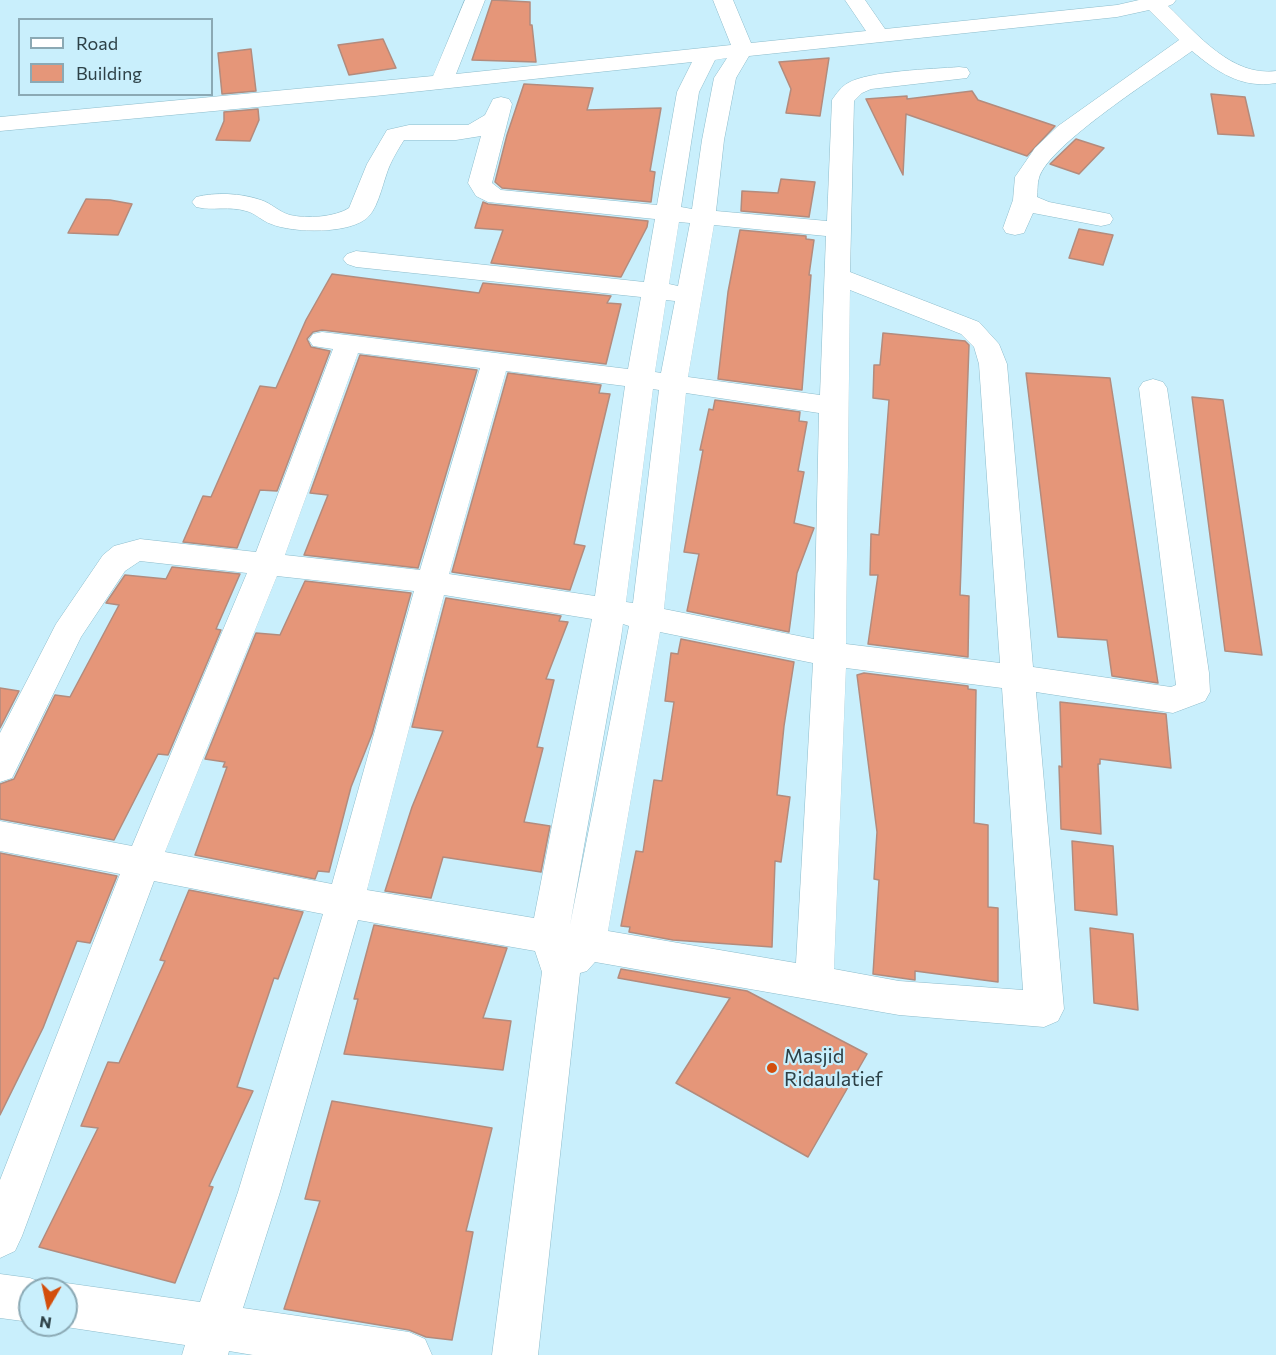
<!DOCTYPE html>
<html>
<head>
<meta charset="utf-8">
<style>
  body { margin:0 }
  #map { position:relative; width:1276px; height:1355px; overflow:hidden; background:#c9effc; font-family:Commissioner,sans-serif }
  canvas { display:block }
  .legend { position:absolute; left:18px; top:18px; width:195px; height:78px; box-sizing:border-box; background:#c9effc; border:2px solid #8ba9b4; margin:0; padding:8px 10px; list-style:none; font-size:18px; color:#2d4147 }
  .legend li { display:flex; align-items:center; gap:12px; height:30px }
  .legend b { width:30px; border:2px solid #8ba9b4 }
  .north { position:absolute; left:18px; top:1277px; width:60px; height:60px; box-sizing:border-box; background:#c9effc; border:2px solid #8ba9b4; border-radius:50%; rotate:189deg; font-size:16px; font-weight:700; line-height:24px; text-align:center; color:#2d4147 }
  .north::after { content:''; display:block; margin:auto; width:21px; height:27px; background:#d34e0c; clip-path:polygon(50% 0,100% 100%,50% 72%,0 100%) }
</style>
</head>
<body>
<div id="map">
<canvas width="1276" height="1355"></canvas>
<ul class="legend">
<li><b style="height:8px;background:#fff"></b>Road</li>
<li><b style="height:16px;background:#e59679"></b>Building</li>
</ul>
<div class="north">N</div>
</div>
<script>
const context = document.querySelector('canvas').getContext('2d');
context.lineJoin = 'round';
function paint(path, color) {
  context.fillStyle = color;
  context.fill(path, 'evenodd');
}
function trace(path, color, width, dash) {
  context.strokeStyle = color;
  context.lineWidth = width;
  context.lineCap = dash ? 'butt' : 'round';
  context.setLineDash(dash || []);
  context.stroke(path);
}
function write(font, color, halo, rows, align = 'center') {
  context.font = font + ' Commissioner,sans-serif';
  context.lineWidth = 4.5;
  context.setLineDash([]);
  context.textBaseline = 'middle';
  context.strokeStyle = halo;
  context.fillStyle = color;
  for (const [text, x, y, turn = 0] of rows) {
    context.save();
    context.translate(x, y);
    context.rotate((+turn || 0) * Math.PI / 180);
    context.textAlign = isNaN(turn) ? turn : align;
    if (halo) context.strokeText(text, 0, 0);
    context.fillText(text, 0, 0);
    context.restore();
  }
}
const building = new Path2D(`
  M 492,0 L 530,2 L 530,25 L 532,25 L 536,62 L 472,60 Z
  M 383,39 L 396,68 L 349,75 L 338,45 Z
  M 251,49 L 256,91 L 222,94 L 218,53 Z
  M 829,58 L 820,116 L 786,113 L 791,89 L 779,62 Z
  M 524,84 L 593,88 L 587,110 L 661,108 L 650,171 L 655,172 L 651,202 L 502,188 L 495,182 L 507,135 Z
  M 972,91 L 978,100 L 1055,126 L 1027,156 L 906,114 L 903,175 L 866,99 L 907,96 L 907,99 Z
  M 1211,94 L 1245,97 L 1254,136 L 1218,134 Z
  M 258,109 L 259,120 L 250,141 L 216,140 L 224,121 L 224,112 Z
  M 1076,139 L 1104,148 L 1079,174 L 1050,164 Z
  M 781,179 L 815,182 L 809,217 L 741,211 L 742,191 L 778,193 Z
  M 86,199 L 110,200 L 132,204 L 118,235 L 68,233 Z
  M 483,202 L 488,204 L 648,221 L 647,227 L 621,277 L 491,263 L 503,230 L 475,228 Z
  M 1079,229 L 1113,235 L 1103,265 L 1069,258 Z
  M 740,230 L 806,236 L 806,239 L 814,240 L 809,275 L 811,275 L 802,390 L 718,379 L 728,292 Z
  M 332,274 L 479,293 L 483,283 L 611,296 L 607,303 L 621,304 L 606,364 L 322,330 L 313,332 L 307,339 L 311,347 L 330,351 L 277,491 L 260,490 L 237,548 L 183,542 L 203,496 L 211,497 L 260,386 L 276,388 L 306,320 Z
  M 883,333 L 965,341 L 969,345 L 960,595 L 969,596 L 968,657 L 868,644 L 878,575 L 870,575 L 871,534 L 879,535 L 889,400 L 873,398 L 874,365 L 880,365 Z
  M 360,355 L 477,370 L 418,568 L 304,555 L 328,495 L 310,493 Z
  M 508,373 L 601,385 L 599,393 L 610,394 L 574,544 L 585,546 L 570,590 L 452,572 Z
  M 1026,373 L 1110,378 L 1158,683 L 1112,676 L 1107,640 L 1058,637 Z
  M 1192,397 L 1223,400 L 1262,655 L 1225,651 Z
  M 715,400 L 800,412 L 799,421 L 807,422 L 798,471 L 804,472 L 794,523 L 814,528 L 797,573 L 789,632 L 687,611 L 699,554 L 684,552 L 703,450 L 700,450 L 709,409 L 713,410 Z
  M 172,567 L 240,574 L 216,629 L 221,630 L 168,755 L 158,754 L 114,840 L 0,819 L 0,784 L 14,779 L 55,695 L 70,697 L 119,605 L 106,603 L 125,575 L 166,579 Z
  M 305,581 L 411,593 L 372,734 L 351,787 L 329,872 L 318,871 L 315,879 L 195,855 L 227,767 L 223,767 L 225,762 L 205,759 L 256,633 L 280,635 Z
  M 446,598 L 561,616 L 559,621 L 568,622 L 546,679 L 554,680 L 537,747 L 543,748 L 524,822 L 550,826 L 541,872 L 443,857 L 431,898 L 385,891 L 412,807 L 443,731 L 412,727 Z
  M 681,639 L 794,662 L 784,726 L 777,795 L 790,797 L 781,862 L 775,861 L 772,947 L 673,940 L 629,932 L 630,927 L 621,926 L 636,851 L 643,852 L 654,780 L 662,781 L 674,702 L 665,701 L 671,653 L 678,654 Z
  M 864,673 L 968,686 L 968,689 L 976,690 L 974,823 L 988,825 L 988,907 L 998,908 L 998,982 L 915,971 L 915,980 L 873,974 L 879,880 L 874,879 L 877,832 L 857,675 Z
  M 0,688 L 19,691 L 0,728 Z
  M 1060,702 L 1166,714 L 1171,768 L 1100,759 L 1100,764 L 1098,764 L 1101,834 L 1061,829 L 1059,766 L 1062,767 Z
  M 1072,841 L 1113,846 L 1117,915 L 1075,910 Z
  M 0,853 L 117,876 L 90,943 L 77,941 L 43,1028 L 0,1115 Z
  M 189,890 L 303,912 L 278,979 L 274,978 L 237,1087 L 253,1091 L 209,1186 L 213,1187 L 175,1283 L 39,1247 L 98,1128 L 81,1126 L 108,1062 L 119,1063 L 165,961 L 160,960 Z
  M 374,925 L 507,948 L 483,1018 L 511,1021 L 503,1070 L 344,1054 L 358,999 L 354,999 Z
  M 1090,928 L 1133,934 L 1138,1010 L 1094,1003 Z
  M 621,969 L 747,991 L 867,1054 L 808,1157 L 676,1083 L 730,998 L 618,978 Z
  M 332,1101 L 492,1128 L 466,1231 L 473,1232 L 452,1340 L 426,1337 L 409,1330 L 284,1309 L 320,1201 L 305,1199 Z`);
const minor = new Path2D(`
  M 465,0 L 485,0 L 456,74 L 731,45 L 713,0 L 733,0 L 751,43 L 866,31 L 845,0 L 865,0 L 885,29 L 1117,5 L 1139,0 L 1176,0 L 1173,4 L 1168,6 C 1197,34 1232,77 1276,71 L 1276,83 C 1242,89 1217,72 1192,51 C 1160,74 1048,145 1039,178 C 1037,184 1038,191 1037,197 L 1049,202 L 1110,214 L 1113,219 L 1110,224 L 1101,226 L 1033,213 L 1024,233 L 1015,235 L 1006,233 L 1003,228 L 1013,200 L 1015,177 L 1035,148 L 1058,126 L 1179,40 L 1149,10 L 1117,17 L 749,56 L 736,78 L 724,140 L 716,211 L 827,221 L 832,100 C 836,94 842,86 848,83 C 868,71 933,69 959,67 L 967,68 L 970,73 L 967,78 L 871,89 L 862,93 L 854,101 L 850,272 L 979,322 L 999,344 L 1007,364 L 1033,667 L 1171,687 L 1176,685 L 1139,388 L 1143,382 L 1153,379 L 1163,382 L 1167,388 L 1209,673 L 1210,692 L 1205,701 L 1173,713 L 1036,692 L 1064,1009 L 1058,1021 L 1044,1027 L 899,1015 L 595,962 L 587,971 L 580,973 L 538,1355 L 492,1355 L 542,972 L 535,951 L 358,920 L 280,1192 L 243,1308 L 409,1332 L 425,1339 L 432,1355 L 253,1355 L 229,1351 L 228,1355 L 182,1355 L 185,1345 L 66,1327 L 60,1325 L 66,1325 L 66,1289 L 50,1289 L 66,1283 L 200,1302 L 238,1192 L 323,914 L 154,881 L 22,1236 L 15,1251 L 0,1258 L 0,1180 L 120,874 L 0,851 L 0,821 L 132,846 L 247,573 L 140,561 L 125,571 L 81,637 L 12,778 L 0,782 L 0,733 L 56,624 L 103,555 L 114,546 L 140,539 L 256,552 L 333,349 L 313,346 L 309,340 L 313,334 L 322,332 L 628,369 L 641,297 L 356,267 L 347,264 L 343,259 L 347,254 L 356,251 L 644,282 L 655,219 L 488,202 L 476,196 L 468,183 L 481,136 L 456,140 L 404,140 C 399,148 394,156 390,165 C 384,178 379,206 369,216 C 352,235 292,233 271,224 C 262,221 255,213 246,211 C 230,206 212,211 196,207 L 192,202 L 196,197 C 215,192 241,193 261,200 C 271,203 279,212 290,215 C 307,219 335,217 349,208 L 367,164 L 387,130 L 409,125 L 468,125 L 485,115 L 493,99 L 501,97 L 509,99 L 512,104 L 492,183 L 501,190 L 657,205 L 677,92 L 692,62 L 375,96 L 0,131 L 0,117 L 433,76 ZM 727,58 L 714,78 L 702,140 L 692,209 L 681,207 L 699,92 L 715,60 ZM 679,222 L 690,223 L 678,286 L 669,284 ZM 714,225 L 826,236 L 820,395 L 688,377 ZM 850,290 L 961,334 L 974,347 L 979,364 L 1000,663 L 846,644 ZM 666,300 L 675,301 L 661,373 L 655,372 ZM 358,353 L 480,368 L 420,570 L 285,555 ZM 506,371 L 625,386 L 595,596 L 449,574 ZM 653,389 L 659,390 L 633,603 L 626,602 ZM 686,393 L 819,413 L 814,639 L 664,609 ZM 277,576 L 414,591 L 332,884 L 165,852 ZM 444,595 L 592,619 L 534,918 L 367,890 ZM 623,624 L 629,626 L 570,925 L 621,638 ZM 660,632 L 813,663 L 796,963 L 608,931 ZM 846,668 L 1002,688 L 1023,990 L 899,981 L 834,969 Z
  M 0,1274 L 30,1278 L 46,1284 L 48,1289 L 30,1289 L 30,1322 L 0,1318 Z`);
const markers = [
  [772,1068,6,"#d34e0c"]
];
const nearPoinames = [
  ["Masjid",784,1056],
  ["Ridaulatief",784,1079]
];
paint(building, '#e59679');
trace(building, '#b38b7d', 1.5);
trace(minor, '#8dbccb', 1);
paint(minor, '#fff');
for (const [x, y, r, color] of markers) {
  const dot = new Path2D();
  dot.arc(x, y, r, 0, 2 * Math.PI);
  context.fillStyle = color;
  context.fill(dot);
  trace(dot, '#c9effc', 2);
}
write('20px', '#2d4147', '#c9effc', nearPoinames, 'left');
</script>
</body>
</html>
